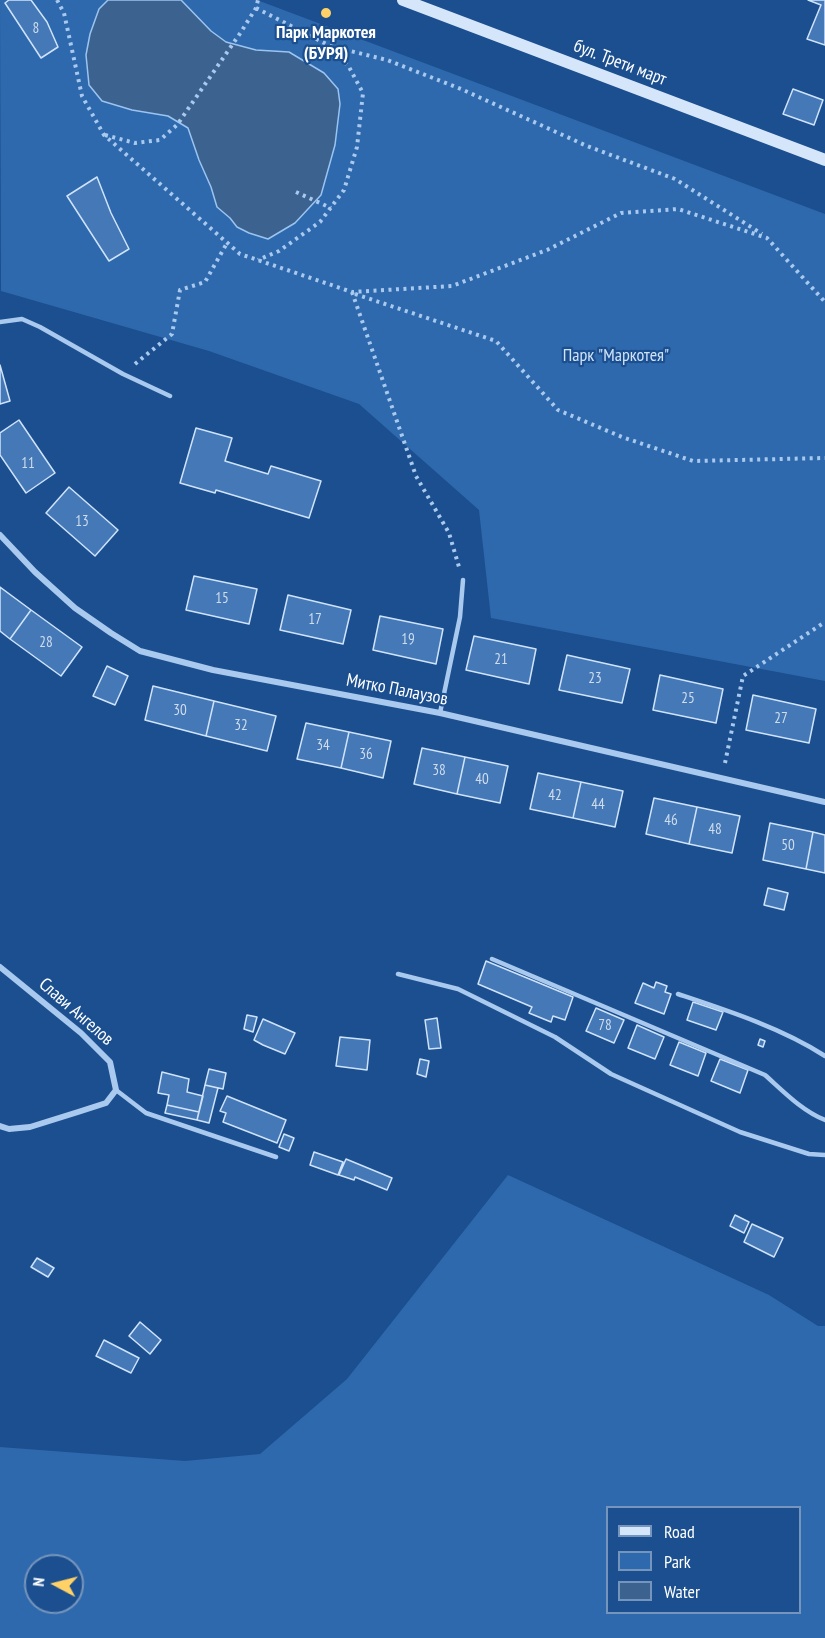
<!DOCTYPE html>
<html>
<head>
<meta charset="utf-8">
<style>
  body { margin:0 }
  #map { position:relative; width:825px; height:1638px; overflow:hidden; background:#1b4f8f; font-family:"PT Sans Narrow",sans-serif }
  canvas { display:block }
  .legend { position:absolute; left:606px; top:1506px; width:195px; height:108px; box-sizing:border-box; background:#1b4f8f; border:2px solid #7695bc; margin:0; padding:8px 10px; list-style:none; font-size:18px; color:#fff }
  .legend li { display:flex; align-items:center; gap:12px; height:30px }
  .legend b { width:30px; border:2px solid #7695bc }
  .north { position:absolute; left:24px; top:1554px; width:60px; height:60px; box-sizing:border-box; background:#1b4f8f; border:2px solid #7695bc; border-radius:50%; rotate:277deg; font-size:16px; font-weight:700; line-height:24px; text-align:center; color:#fff }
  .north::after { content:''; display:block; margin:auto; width:21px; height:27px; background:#ffd166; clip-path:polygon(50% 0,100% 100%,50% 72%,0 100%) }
</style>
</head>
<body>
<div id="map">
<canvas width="825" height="1638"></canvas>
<ul class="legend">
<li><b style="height:8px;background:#d6e6fa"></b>Road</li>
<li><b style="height:16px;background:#2e69ad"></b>Park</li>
<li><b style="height:16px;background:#3c6290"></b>Water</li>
</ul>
<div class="north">N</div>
</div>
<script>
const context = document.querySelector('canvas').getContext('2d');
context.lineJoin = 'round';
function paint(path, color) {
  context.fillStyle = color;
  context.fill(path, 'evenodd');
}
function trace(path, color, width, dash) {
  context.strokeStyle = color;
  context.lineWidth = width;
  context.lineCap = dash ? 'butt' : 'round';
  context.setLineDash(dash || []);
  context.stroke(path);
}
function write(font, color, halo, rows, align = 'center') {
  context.font = font + ' "PT Sans Narrow",sans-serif';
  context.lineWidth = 4.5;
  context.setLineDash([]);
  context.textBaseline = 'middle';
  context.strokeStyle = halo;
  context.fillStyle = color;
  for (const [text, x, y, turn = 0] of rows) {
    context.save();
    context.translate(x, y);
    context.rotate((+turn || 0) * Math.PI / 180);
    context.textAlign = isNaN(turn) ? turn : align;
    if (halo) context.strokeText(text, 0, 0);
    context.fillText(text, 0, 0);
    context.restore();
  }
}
const green = new Path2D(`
  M 0,0 L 257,0 L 825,214 L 825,681 L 491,618 L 479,510 L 359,404 L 209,351 L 1,291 Z
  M 508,1175 L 769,1295 L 818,1326 L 825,1326 L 825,1638 L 0,1638 L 0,1447 L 185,1461 L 260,1454 L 347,1379 ZM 608,1508 L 800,1508 L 800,1612 L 608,1612 ZM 36,1566 L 72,1566 L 72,1602 L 36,1602 Z`);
const water = new Path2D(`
  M 108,0 L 181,0 L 211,31 L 226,42 L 256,50 L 289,52 L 324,73 L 338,89 L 340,104 L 335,145 L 321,195 L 295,223 L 268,239 L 249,233 L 237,227 L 230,218 L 217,207 L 211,187 L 199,160 L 188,128 L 168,116 L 132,110 L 102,101 L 89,85 L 86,55 L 90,34 L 99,9 Z`);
const building = new Path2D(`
  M 9,0 L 31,0 L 47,22 L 58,47 L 41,58 L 5,3 Z
  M 808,0 L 825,0 L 825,45 L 807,39 L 821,5 Z
  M 793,89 L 823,100 L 814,125 L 783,114 Z
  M 97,177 L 111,213 L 129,249 L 109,261 L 67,196 Z
  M 0,365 L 10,401 L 0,404 Z
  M 19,420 L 55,473 L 26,493 L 0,455 L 0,433 Z
  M 196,428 L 232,438 L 225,461 L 268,474 L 271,466 L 321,481 L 309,518 L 216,490 L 215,493 L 180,483 Z
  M 69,487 L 118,530 L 95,556 L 46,513 Z
  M 194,576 L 257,589 L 249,624 L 186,610 Z
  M 0,587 L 31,610 L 10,639 L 0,631 Z
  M 288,595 L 351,610 L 343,644 L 280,630 Z
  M 31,610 L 82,647 L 61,676 L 10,639 Z
  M 380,616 L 443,629 L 436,664 L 373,650 Z
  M 474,636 L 536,649 L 529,684 L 466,670 Z
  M 567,655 L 630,669 L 622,703 L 559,690 Z
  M 107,666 L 128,676 L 115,705 L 93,696 Z
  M 660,675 L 723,689 L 716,723 L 653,710 Z
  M 153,686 L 214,701 L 206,736 L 145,720 Z
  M 753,695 L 816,709 L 809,743 L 746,730 Z
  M 214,701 L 276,716 L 267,751 L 206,736 Z
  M 306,723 L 349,732 L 341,768 L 297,759 Z
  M 349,732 L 391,741 L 383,778 L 341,768 Z
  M 422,748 L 465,757 L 457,794 L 414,784 Z
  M 465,757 L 508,766 L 500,803 L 457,794 Z
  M 538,773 L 581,782 L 573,818 L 530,809 Z
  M 581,782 L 623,791 L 615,827 L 573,818 Z
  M 654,798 L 697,807 L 689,844 L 646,834 Z
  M 697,807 L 740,816 L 732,853 L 689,844 Z
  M 770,823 L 813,832 L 806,869 L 763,860 Z
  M 813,832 L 825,835 L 825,873 L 806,869 Z
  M 768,888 L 788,893 L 784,910 L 764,905 Z
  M 486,961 L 573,997 L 565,1020 L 553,1016 L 551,1022 L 529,1013 L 532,1007 L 478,984 Z
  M 656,982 L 667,986 L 665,992 L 671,994 L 664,1014 L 635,1003 L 643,983 L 654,988 Z
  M 693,1002 L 723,1012 L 716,1030 L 687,1020 Z
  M 596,1008 L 624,1020 L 614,1043 L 586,1031 Z
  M 247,1015 L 257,1017 L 253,1032 L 244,1029 Z
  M 437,1018 L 441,1048 L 429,1049 L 425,1020 Z
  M 263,1019 L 295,1033 L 285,1054 L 263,1045 L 254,1040 Z
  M 637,1025 L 664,1037 L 655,1059 L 628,1048 Z
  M 340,1037 L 370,1040 L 367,1070 L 336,1066 Z
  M 760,1039 L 765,1041 L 763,1047 L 758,1045 Z
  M 679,1042 L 706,1053 L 698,1076 L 670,1065 Z
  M 420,1059 L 429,1061 L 426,1077 L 417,1074 Z
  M 720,1059 L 748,1070 L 740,1093 L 711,1081 Z
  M 209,1069 L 226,1073 L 223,1089 L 205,1085 Z
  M 162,1072 L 189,1079 L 187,1092 L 203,1096 L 199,1112 L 167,1105 L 169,1095 L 158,1093 Z
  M 205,1085 L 218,1088 L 209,1123 L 197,1120 Z
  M 227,1096 L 286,1120 L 277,1143 L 223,1122 L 226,1113 L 220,1111 Z
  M 167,1105 L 199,1112 L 197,1120 L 165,1113 Z
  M 284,1134 L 294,1138 L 289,1151 L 279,1147 Z
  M 314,1152 L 343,1162 L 338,1175 L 310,1165 Z
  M 346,1159 L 392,1178 L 387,1190 L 355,1177 L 354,1180 L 339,1175 Z
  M 735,1215 L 749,1222 L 744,1233 L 730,1226 Z
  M 752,1224 L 783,1238 L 774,1257 L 744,1242 Z
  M 37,1258 L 54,1268 L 48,1277 L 31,1267 Z
  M 140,1322 L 161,1340 L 150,1354 L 129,1336 Z
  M 104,1340 L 139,1358 L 131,1373 L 96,1356 Z`);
const path = new Path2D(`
  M 57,0 L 64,13 L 82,96 L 104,135 L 240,254 L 352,292 L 452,286 L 547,250 L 621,213 L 678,209 L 767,238 L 825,302
  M 256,8 L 330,46 L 349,67 L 363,93 L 357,147 L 344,190 L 320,222 L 279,251 L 258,260
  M 330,46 L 387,60 L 461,89 L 587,146 L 675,179 L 762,234
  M 105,135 L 135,143 L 160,140 L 177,125 L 241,32 L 256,8 L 258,0
  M 296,192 L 331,208
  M 352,292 L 416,476 L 449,533 L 459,567
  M 355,294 L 496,341 L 558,410 L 622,437 L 693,461 L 825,458
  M 135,364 L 172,334 L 180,290 L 205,282 L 227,243
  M 725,763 L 743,676 L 825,622`);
const lane = new Path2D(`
  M 0,322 L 22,319 L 40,327 L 123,374 L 170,396
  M 440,713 L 460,617 L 463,580
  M 492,959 L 765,1075 C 783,1091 802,1111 825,1120
  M 398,974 L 458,989 L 555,1037 L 611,1074 L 740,1132 L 809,1154 L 825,1155
  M 678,994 C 726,1010 782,1028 825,1056
  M 116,1090 L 146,1113 L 276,1157`);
const street = new Path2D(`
  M 0,535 L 35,572 L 75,608 L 111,633 L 140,651 L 213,670 L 440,713 L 825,802
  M 0,967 L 81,1033 L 110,1062 L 116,1090 L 106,1103 L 78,1112 L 30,1127 L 9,1129 L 0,1126`);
const secondary = new Path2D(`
  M 403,0 L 825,160`);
const markers = [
  [326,13,6,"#ffd166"]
];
const numberNames = [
  ["8",36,29],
  ["11",28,464],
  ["13",82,522],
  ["15",222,599],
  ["17",315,620],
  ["19",408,640],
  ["28",46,643],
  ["21",501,660],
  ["23",595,679],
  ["25",688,699],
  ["30",180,711],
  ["27",781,719],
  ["32",241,726],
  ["34",323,746],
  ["36",366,755],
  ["38",439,771],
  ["40",482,780],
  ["42",555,796],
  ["44",598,805],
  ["46",671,821],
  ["48",715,830],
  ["50",788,846],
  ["78",605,1026]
];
const poiNames = [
  ["Парк Маркотея",326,33],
  ["(БУРЯ)",326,54]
];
const streetNames = [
  ["бул. Трети март",620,63,21],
  ["Митко Палаузов",397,690,11],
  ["Слави Ангелов",76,1012,41]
];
const parkNames = [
  ["Парк \"Маркотея\"",616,356]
];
paint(green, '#2e69ad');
paint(water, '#3c6290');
trace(water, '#9cc4f0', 1.5);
paint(building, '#4478b7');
trace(building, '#cfe3fa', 1.5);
trace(path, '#a9c9ee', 4, [3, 4.5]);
trace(lane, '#a9c9ee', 4.5);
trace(street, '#a9c9ee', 6);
trace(secondary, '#d6e6fa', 12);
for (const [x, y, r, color] of markers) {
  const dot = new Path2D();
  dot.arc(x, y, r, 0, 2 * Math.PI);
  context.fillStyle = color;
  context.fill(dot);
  trace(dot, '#1b4f8f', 2);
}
write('15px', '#d0dded', null, numberNames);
write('bold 18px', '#fff', '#1b4f8f', poiNames);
write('18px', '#fff', '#1b4f8f', streetNames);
write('18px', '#cfe3fa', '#1b4f8f', parkNames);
</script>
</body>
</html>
